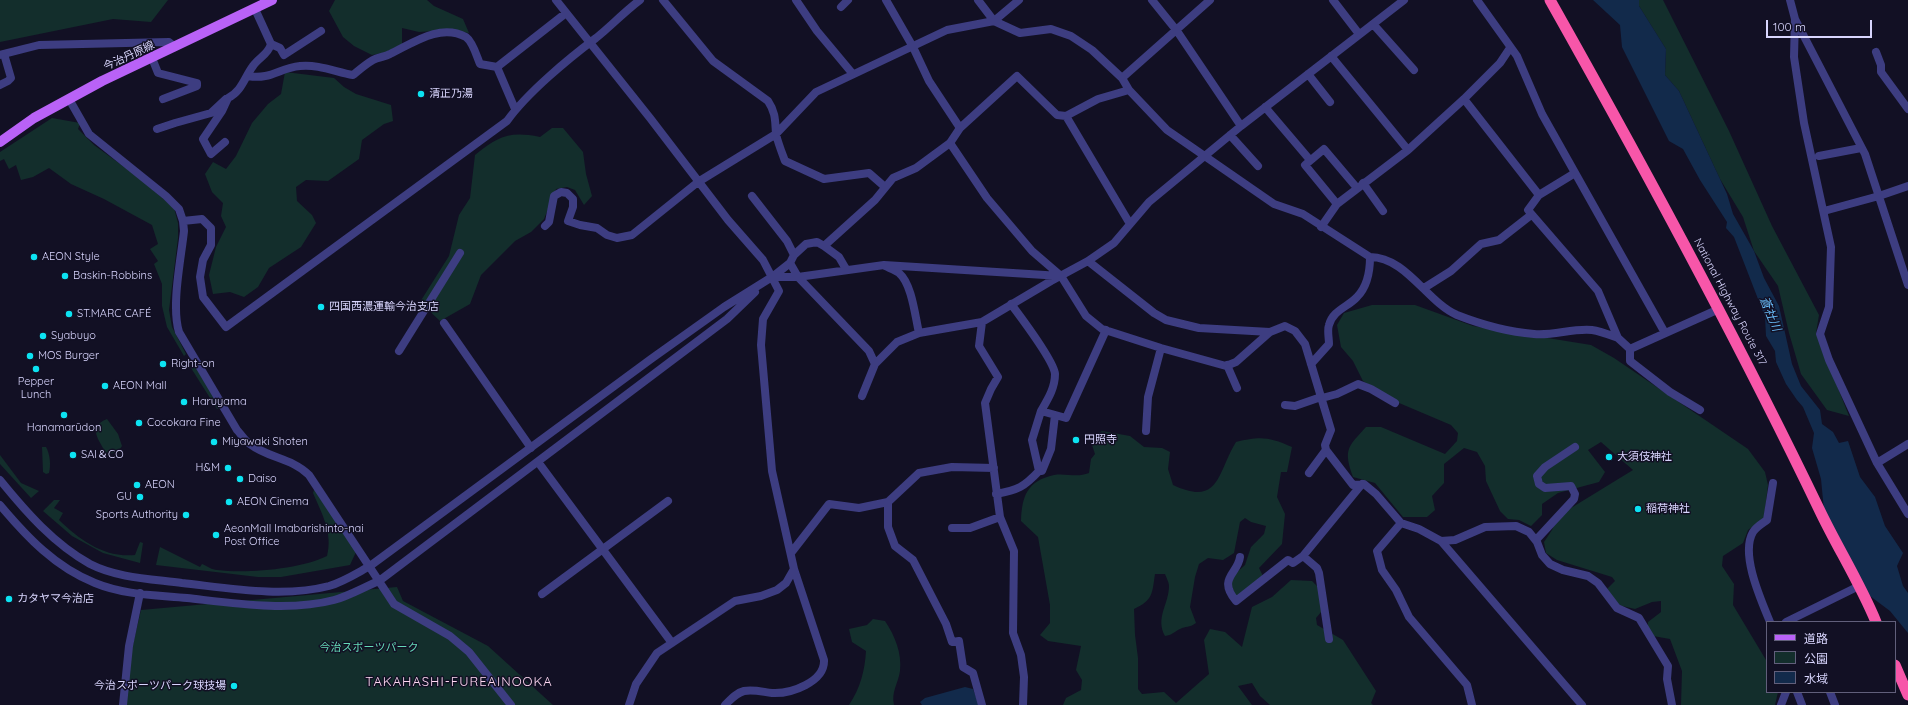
<!DOCTYPE html>
<html>
<head>
<meta charset="utf-8">
<style>
  body { margin:0 }
  #map { position:relative; width:1908px; height:705px; overflow:hidden; background:#121024; font-family:Quicksand,"Noto Sans JP",sans-serif }
  canvas { display:block }
  .legend { position:absolute; left:1766px; top:621px; width:130px; height:72px; box-sizing:border-box; background:#121024; border:1px solid #615f7b; margin:0; padding:5px 7px; list-style:none; font-size:12px; color:#d8d5fd }
  .legend li { display:flex; align-items:center; gap:8px; height:20px }
  .legend b { width:20px; border:1px solid #615f7b }
  .scale { position:absolute; left:1766px; top:20px; width:106px; height:18px; box-sizing:border-box; border:2px solid #d8d5fd; border-top:0; padding-left:5px; font-size:12px; line-height:14px; white-space:nowrap; color:#d8d5fd; -webkit-text-stroke:3px #121024; paint-order:stroke }
</style>
</head>
<body>
<div id="map">
<canvas width="1908" height="705"></canvas>
<ul class="legend">
<li><b style="height:5px;background:#b962f7"></b>道路</li>
<li><b style="height:11px;background:#132e2c"></b>公園</li>
<li><b style="height:11px;background:#122a4b"></b>水域</li>
</ul>
<div class="scale">100 m</div>
</div>
<script>
const context = document.querySelector('canvas').getContext('2d');
context.lineJoin = 'round';
function paint(path, color) {
  context.fillStyle = color;
  context.fill(path, 'evenodd');
}
function trace(path, color, width, dash) {
  context.strokeStyle = color;
  context.lineWidth = width;
  context.lineCap = dash ? 'butt' : 'round';
  context.setLineDash(dash || []);
  context.stroke(path);
}
function write(font, color, halo, rows, align = 'center') {
  context.font = font + ' Quicksand,"Noto Sans JP",sans-serif';
  context.lineWidth = 3;
  context.setLineDash([]);
  context.textBaseline = 'middle';
  context.strokeStyle = halo;
  context.fillStyle = color;
  for (const [text, x, y, turn = 0] of rows) {
    context.save();
    context.translate(x, y);
    context.rotate((+turn || 0) * Math.PI / 180);
    context.textAlign = isNaN(turn) ? turn : align;
    if (halo) context.strokeText(text, 0, 0);
    context.fillText(text, 0, 0);
    context.restore();
  }
}
const green = new Path2D(`
  M 0,0 L 168,0 L 151,22 L 113,19 L 0,42 Z
  M 335,0 L 427,0 L 434,6 L 463,19 L 469,33 L 448,30 L 419,32 L 402,28 L 402,44 L 388,52 L 372,55 L 354,46 L 343,37 L 329,11 Z
  M 1639,0 L 1663,0 L 1729,131 L 1772,226 L 1819,315 L 1816,333 L 1849,416 L 1827,410 L 1801,374 L 1789,333 L 1778,286 L 1754,251 L 1743,217 L 1720,179 L 1679,91 L 1665,75 L 1666,49 L 1639,6 Z
  M 285,72 L 334,78 L 344,87 L 356,94 L 391,105 L 393,121 L 384,124 L 362,140 L 359,159 L 328,181 L 306,180 L 296,187 L 297,201 L 312,215 L 316,223 L 301,247 L 269,268 L 258,287 L 244,297 L 230,292 L 213,294 L 209,275 L 216,247 L 226,227 L 221,216 L 223,203 L 212,192 L 205,174 L 213,162 L 226,169 L 236,156 L 252,123 L 268,104 L 281,94 Z
  M 52,118 L 80,123 L 78,129 L 94,145 L 138,177 L 174,208 L 178,223 L 178,238 L 169,310 L 172,327 L 186,354 L 184,356 L 167,327 L 162,306 L 162,284 L 154,264 L 158,261 L 150,249 L 158,244 L 152,225 L 104,199 L 71,184 L 49,168 L 33,177 L 21,180 L 16,165 L 9,169 L 4,159 L 0,161 L 0,152 Z
  M 552,128 L 563,128 L 583,152 L 586,174 L 592,196 L 584,205 L 575,190 L 567,187 L 556,189 L 544,219 L 531,232 L 515,241 L 481,275 L 470,304 L 440,321 L 420,302 L 449,256 L 459,215 L 470,198 L 475,155 C 499,136 509,131 540,137 Z
  M 1372,305 L 1415,305 L 1473,326 L 1591,345 L 1614,358 L 1748,449 L 1765,472 L 1768,485 L 1764,518 L 1748,530 L 1743,543 L 1723,556 L 1722,566 L 1734,584 L 1733,605 L 1766,660 L 1767,692 L 1778,692 L 1775,705 L 1681,705 L 1682,671 L 1670,639 L 1653,636 L 1648,627 L 1648,622 L 1661,612 L 1661,601 L 1652,602 L 1635,609 L 1618,605 L 1607,589 L 1615,581 L 1612,577 L 1557,560 L 1546,553 L 1544,542 L 1552,530 L 1558,516 L 1633,470 L 1601,442 L 1588,450 L 1605,472 L 1599,482 L 1558,493 L 1542,504 L 1542,515 L 1531,526 L 1519,520 L 1508,519 L 1500,511 L 1486,481 L 1485,466 L 1477,452 L 1464,448 L 1444,464 L 1444,483 L 1432,496 L 1435,510 L 1427,517 L 1403,517 L 1375,483 L 1353,477 C 1343,449 1348,447 1366,427 L 1381,427 L 1445,454 L 1457,441 L 1458,433 L 1451,425 L 1392,400 L 1363,381 L 1353,361 L 1341,347 L 1337,325 L 1344,313 Z
  M 194,365 L 221,407 L 217,409 L 191,368 Z
  M 107,419 L 118,434 L 122,446 C 117,453 114,454 106,453 C 99,440 87,427 107,419 Z
  M 1102,431 L 1130,436 L 1144,447 L 1162,448 L 1170,452 L 1168,469 L 1173,485 C 1220,507 1217,473 1236,442 C 1261,436 1269,437 1292,447 L 1287,472 L 1281,472 L 1277,497 L 1285,514 L 1282,544 L 1259,568 L 1264,578 L 1237,599 L 1231,584 L 1235,574 L 1245,565 L 1251,547 L 1264,534 L 1266,526 L 1251,522 L 1245,518 L 1240,522 L 1234,553 L 1223,560 L 1208,558 L 1199,564 L 1195,577 L 1190,607 L 1196,623 C 1189,628 1186,626 1180,629 C 1174,632 1172,635 1165,636 C 1155,618 1169,604 1169,586 C 1169,582 1166,577 1165,574 L 1155,574 C 1152,594 1153,600 1134,609 L 1135,635 L 1138,658 L 1138,689 L 1142,694 L 1164,692 L 1176,703 L 1209,674 L 1204,640 L 1210,629 L 1225,632 L 1242,647 L 1252,607 L 1272,597 L 1291,580 L 1312,581 L 1319,588 L 1322,611 L 1316,618 L 1317,625 L 1343,640 L 1376,691 L 1371,703 L 1373,705 L 1270,705 L 1260,696 L 1252,683 L 1238,686 L 1252,705 L 1063,705 L 1066,698 L 1081,690 L 1082,680 L 1076,670 L 1081,646 L 1048,641 L 1040,635 L 1050,623 L 1050,605 L 1038,537 L 1021,521 C 1022,496 1027,481 1054,475 C 1066,473 1077,478 1089,473 L 1091,459 L 1095,454 L 1092,445 L 1095,435 Z
  M 42,447 L 46,447 C 50,454 51,465 49,473 L 46,474 L 43,472 Z
  M 0,455 L 21,483 L 39,491 L 31,498 L 0,464 Z
  M 315,487 L 356,552 L 350,565 L 281,577 L 258,577 L 156,565 L 160,547 L 200,567 L 202,564 C 207,566 212,570 217,570 C 246,574 301,569 327,556 C 333,533 322,514 313,493 Z
  M 54,500 L 60,500 L 54,508 L 63,513 L 59,520 C 80,540 104,558 135,555 L 140,542 L 143,543 L 140,563 L 103,553 L 72,536 L 43,511 Z
  M 397,587 L 403,601 L 488,646 L 553,705 L 119,705 L 141,610 Z
  M 873,619 L 885,621 C 895,636 902,653 900,671 C 898,684 891,692 894,705 L 849,705 C 860,689 865,670 866,651 L 852,642 L 849,629 L 867,625 Z`);
const water = new Path2D(`
  M 1593,0 L 1639,0 L 1639,6 L 1666,49 L 1665,75 L 1679,91 L 1727,194 L 1733,214 L 1754,251 L 1764,278 L 1779,306 L 1792,364 L 1801,386 L 1820,410 L 1822,424 L 1833,432 L 1839,443 L 1848,441 L 1860,477 L 1875,497 L 1885,526 L 1903,553 L 1897,566 L 1903,586 L 1908,593 L 1908,633 L 1890,611 L 1866,593 L 1824,510 L 1821,479 L 1812,448 L 1814,433 L 1803,407 L 1797,400 L 1786,384 L 1776,362 L 1775,351 L 1766,336 L 1765,317 L 1734,237 L 1726,228 L 1727,222 L 1700,180 L 1683,149 L 1669,141 L 1622,47 L 1620,25 Z
  M 965,687 L 973,689 L 979,705 L 922,705 L 920,702 L 925,698 Z`);
const minor = new Path2D(`
  M 556,0 L 650,118 L 728,220 L 763,260 L 779,291 L 763,319 L 761,345 L 772,471 L 794,569 L 786,583 L 777,590 L 761,596 L 735,601 L 657,653 L 636,684 L 629,705
  M 663,0 L 713,61 L 768,101 C 776,113 775,121 776,134 C 778,143 782,153 785,161 L 824,179 L 869,173 L 885,187
  M 796,0 L 817,31 L 852,73
  M 886,0 L 913,47 L 929,81 L 960,128 L 950,143 L 987,198 L 1032,251 L 1061,276 L 1086,316 L 1102,329 L 1161,348 L 1226,366 L 1236,362 L 1270,332 L 1285,326 L 1295,331 L 1305,344 L 1331,430 L 1325,445 L 1326,450 L 1353,485 L 1364,484 L 1376,494 L 1401,523 L 1419,529 L 1441,541 L 1582,705
  M 978,0 L 994,21 L 1020,33 L 1051,29 L 1071,36 L 1092,50 L 1122,78 L 1129,90 L 1167,130 L 1274,204 L 1303,214 L 1370,257 C 1370,271 1367,287 1357,297 C 1348,307 1333,310 1329,325 C 1327,330 1329,338 1329,344 L 1311,364
  M 1152,0 L 1177,31 L 1241,126
  M 1333,0 L 1359,34
  M 1477,0 L 1517,56 L 1542,114 L 1665,333
  M 1790,0 L 1795,19 L 1865,154 L 1908,285
  M 841,7 L 848,0
  M 1795,19 L 1794,57 L 1804,123 L 1831,247 L 1829,307 L 1820,334 L 1829,360 L 1877,463 L 1908,514
  M 1373,24 L 1414,70
  M 271,44 L 280,48 L 284,55 L 321,31
  M 1876,52 L 1881,65 L 1881,72 L 1908,109
  M 0,55 L 39,45 L 169,42 L 175,47
  M 1331,56 L 1408,150
  M 152,58 L 158,73 L 197,83 L 197,86 L 163,99
  M 497,67 L 566,13
  M 1308,74 L 1330,102
  M 248,76 C 271,80 279,68 300,66 C 318,64 336,72 353,75 C 359,70 366,64 373,60 C 378,57 385,57 390,54 C 413,43 440,23 466,37 C 473,42 477,57 480,64 L 497,67 L 515,109
  M 1122,78 L 1210,0
  M 0,85 L 8,81 L 11,78 L 4,54
  M 69,99 L 89,134 L 166,196 L 179,209 L 183,221 L 184,231 C 181,259 171,306 179,332 L 237,430 C 241,434 245,441 250,444 C 268,458 292,458 309,475 L 394,604 L 450,636 L 469,652 L 511,705
  M 1464,99 L 1539,195
  M 1265,107 L 1310,160
  M 1066,116 L 1130,224
  M 960,128 L 1017,76 L 1057,115 L 1066,116 L 1098,99 L 1129,90
  M 157,129 L 175,123 L 211,113 L 226,99
  M 1230,135 L 1258,166
  M 225,142 L 211,154 L 203,139 L 222,111 L 228,98 C 242,91 244,78 253,66 C 259,57 268,55 271,44 L 255,9
  M 1819,156 L 1861,148
  M 1575,173 L 1539,195 L 1528,210 L 1598,291 L 1618,338 L 1630,349 L 1719,309
  M 1363,183 L 1383,211
  M 752,196 L 787,241 L 794,255
  M 1337,204 L 1305,165 L 1324,149 L 1357,188
  M 1824,211 L 1879,196 L 1908,186
  M 183,221 L 202,219 L 211,228 L 211,245 L 203,260 L 200,277 L 203,297 L 226,327 L 507,121 C 527,93 568,59 596,38 C 611,26 624,12 640,0
  M 545,226 L 549,222 L 554,196 L 561,192 L 567,193 L 573,199 L 573,207 L 568,221 L 580,225 L 597,228 L 607,235 L 617,238 L 632,235 L 698,182 L 776,134 L 816,92 L 947,30 L 994,21 L 1019,0
  M 1321,227 L 1337,204 L 1408,150 L 1464,99 L 1500,63 L 1510,48
  M 1370,257 C 1406,257 1427,302 1457,315 C 1480,324 1509,332 1534,334 C 1553,336 1573,328 1592,330 C 1600,331 1610,335 1618,338
  M 1088,261 L 1154,313 L 1166,320 L 1199,328 L 1270,332
  M 790,263 L 798,277 L 869,351 L 875,364 L 897,342 L 919,333 L 982,322 L 1051,281 L 1088,261 L 1114,243 L 1149,202 L 1241,126 L 1404,0
  M 885,266 C 889,268 896,270 899,273 C 912,284 915,316 919,333
  M 846,269 L 839,257 L 824,246 L 875,200 L 893,178 L 916,168 L 950,143
  M 771,278 L 790,263 L 794,255 L 806,244 L 817,242 L 824,246
  M 1424,288 L 1451,271 L 1481,244 L 1499,240 L 1531,215
  M 1011,304 C 1020,316 1054,361 1055,374 C 1055,388 1048,399 1041,411
  M 982,322 L 979,346 L 998,377 L 991,389 L 985,403 L 1000,517 L 1014,551 L 1013,633 L 1021,655 L 1024,677 L 1023,705
  M 444,323 L 531,448
  M 1630,349 L 1630,361 L 1670,392 L 1700,410
  M 399,351 L 460,253
  M 1227,365 L 1237,388
  M 862,396 L 875,364
  M 1322,398 L 1337,394 L 1358,384 L 1371,389 L 1395,403
  M 1285,405 L 1295,406 L 1321,397
  M 1146,431 L 1148,397 L 1161,348
  M 538,462 L 672,643
  M 1877,463 L 1908,444
  M 1039,471 L 1032,440 L 1041,411 L 1066,418 L 1106,330
  M 1309,473 L 1326,450
  M 0,480 C 26,512 54,544 90,564 C 117,578 152,579 182,583 C 228,588 283,598 329,586 C 343,582 357,573 370,566 L 651,359 L 724,307 L 772,277 L 798,277 L 884,265 L 1061,276
  M 996,494 C 1018,490 1024,487 1039,471 L 1042,471 L 1051,449 L 1055,415
  M 888,502 L 888,527 L 895,546 L 913,560 L 946,624 L 952,642 L 959,641 L 963,667 L 973,673 L 982,705
  M 0,505 C 27,537 55,567 95,583 C 124,595 156,595 187,598 C 232,603 289,612 334,600 C 349,596 364,587 379,581 L 727,319 L 755,292
  M 1401,523 L 1377,551 L 1382,570 L 1396,590 L 1409,617 L 1467,685 L 1472,705
  M 952,528 L 970,528 L 1000,517
  M 1536,540 L 1574,499 L 1575,494 L 1571,486 L 1545,488 L 1539,484 L 1537,476 L 1545,467 L 1575,447
  M 1441,541 L 1455,540 L 1485,527 L 1516,526 L 1529,532 L 1537,542 L 1542,555 L 1550,564 L 1563,570 L 1588,576 L 1598,583 L 1617,608 L 1639,618 L 1668,666 L 1667,679 L 1672,705
  M 791,553 L 829,504 L 859,508 L 888,502 L 919,473 L 952,467 L 994,468
  M 1303,556 L 1317,568 L 1319,573 L 1329,639
  M 1240,557 C 1238,574 1217,578 1236,601 L 1288,560 L 1293,563 L 1303,556 L 1362,484
  M 542,594 L 668,501
  M 1770,622 C 1761,600 1740,554 1753,532 C 1756,527 1763,523 1767,520 L 1773,483
  M 1786,622 L 1859,586
  M 1797,692 L 1802,705
  M 1830,692 L 1835,705
  M 123,705 L 129,646 L 140,593
  M 725,705 C 731,699 736,693 744,691 C 753,689 763,692 772,693 C 791,694 825,682 824,660 L 794,569
  M 1781,705 L 1786,692`);
const major = new Path2D(`
  M 0,142 L 34,118 L 102,81 L 272,0`);
const highway = new Path2D(`
  M 1550,0 C 1644,167 1736,336 1819,509 C 1837,547 1860,583 1876,622
  M 1895,665 L 1908,695`);
const markers = [
  [421,94,4,"#0ce3f2"],
  [34,257,4,"#0ce3f2"],
  [65,276,4,"#0ce3f2"],
  [321,307,4,"#0ce3f2"],
  [69,314,4,"#0ce3f2"],
  [43,336,4,"#0ce3f2"],
  [30,356,4,"#0ce3f2"],
  [163,364,4,"#0ce3f2"],
  [36,369,4,"#0ce3f2"],
  [105,386,4,"#0ce3f2"],
  [184,402,4,"#0ce3f2"],
  [64,415,4,"#0ce3f2"],
  [139,423,4,"#0ce3f2"],
  [1076,440,4,"#0ce3f2"],
  [214,442,4,"#0ce3f2"],
  [73,455,4,"#0ce3f2"],
  [1609,457,4,"#0ce3f2"],
  [228,468,4,"#0ce3f2"],
  [240,479,4,"#0ce3f2"],
  [137,485,4,"#0ce3f2"],
  [140,497,4,"#0ce3f2"],
  [229,502,4,"#0ce3f2"],
  [1638,509,4,"#0ce3f2"],
  [186,515,4,"#0ce3f2"],
  [216,535,4,"#0ce3f2"],
  [9,599,4,"#0ce3f2"],
  [234,686,4,"#0ce3f2"]
];
const streetNames = [
  ["今治丹原線",129,56,-25],
  ["National Highway Route 317",1730,302,62]
];
const poiNames = [
  ["清正乃湯",429,94],
  ["AEON Style",42,257],
  ["Baskin-Robbins",73,276],
  ["四国西濃運輸今治支店",329,307],
  ["ST.MARC CAFÉ",77,314],
  ["Syabuyo",51,336],
  ["MOS Burger",38,356],
  ["Right-on",171,364],
  ["Pepper",36,382,"center"],
  ["Lunch",36,395,"center"],
  ["AEON Mall",113,386],
  ["Haruyama",192,402],
  ["Cocokara Fine",147,423],
  ["Hanamarūdon",64,428,"center"],
  ["円照寺",1084,440],
  ["Miyawaki Shoten",222,442],
  ["SAI＆CO",81,455],
  ["大須伎神社",1617,457],
  ["H&M",220,468,"right"],
  ["Daiso",248,479],
  ["AEON",145,485],
  ["GU",132,497,"right"],
  ["AEON Cinema",237,502],
  ["稲荷神社",1646,509],
  ["Sports Authority",178,515,"right"],
  ["AeonMall Imabarishinto-nai",224,529],
  ["Post Office",224,542],
  ["カタヤマ今治店",17,599],
  ["今治スポーツパーク球技場",226,686,"right"]
];
const parkNames = [
  ["今治スポーツパーク",369,648]
];
const waterNames = [
  ["蒼社川",1770,314,67]
];
const quarterNames = [
  ["TAKAHASHI-FUREAINOOKA",459,682]
];
paint(green, '#132e2c');
paint(water, '#122a4b');
trace(minor, '#3d3d81', 8);
trace(major, '#b962f7', 10);
trace(highway, '#f756a9', 11);
for (const [x, y, r, color] of markers) {
  const dot = new Path2D();
  dot.arc(x, y, r, 0, 2 * Math.PI);
  context.fillStyle = color;
  context.fill(dot);
  trace(dot, '#121024', 1.5);
}
write('11px', '#d8d5fd', '#121024', streetNames);
write('11px', '#d8d5fd', '#121024', poiNames, 'left');
write('11px', '#64dab8', '#121024', parkNames);
write('italic 12px', '#68bbf7', '#121024', waterNames);
context.letterSpacing = '1px';
write('13px', '#fdd7f1', '#121024', quarterNames);
context.letterSpacing = '0px';
</script>
</body>
</html>
